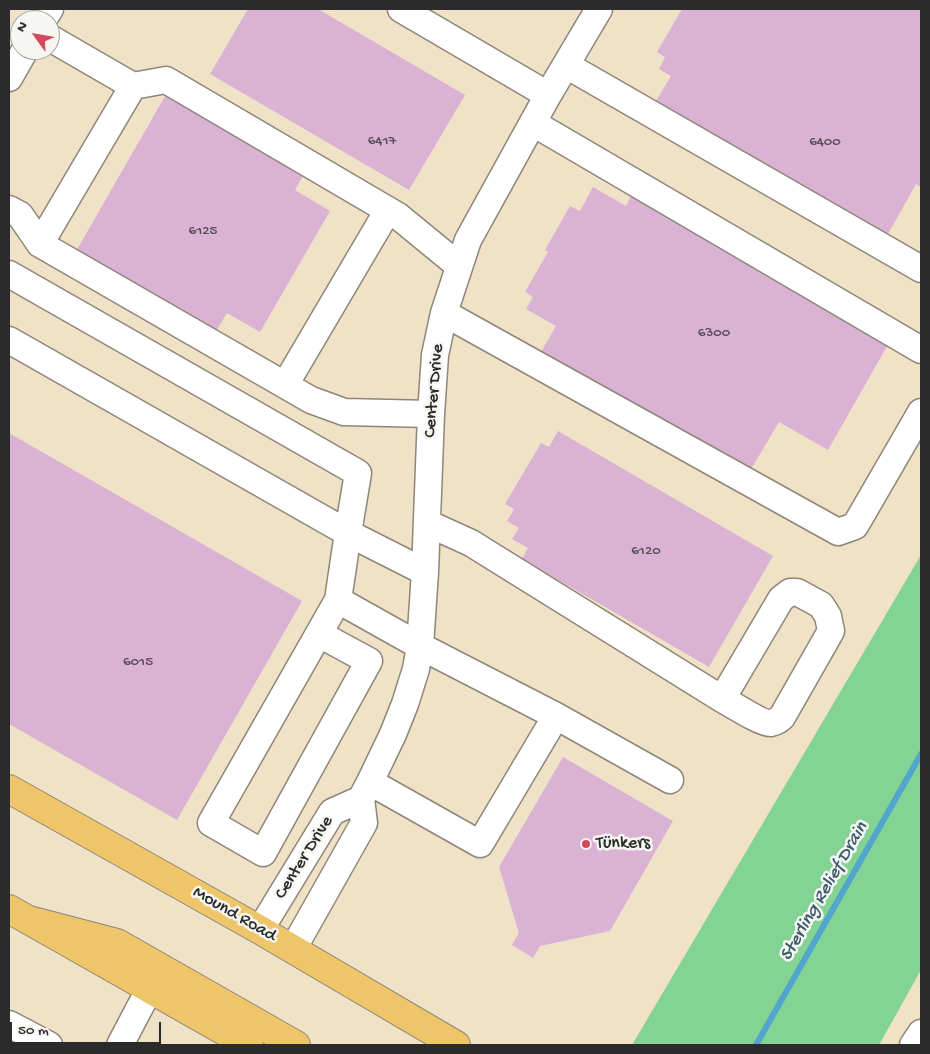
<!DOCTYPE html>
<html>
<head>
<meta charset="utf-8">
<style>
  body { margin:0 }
  #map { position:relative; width:930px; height:1054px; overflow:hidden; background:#f0e2c6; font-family:"Gochi Hand",sans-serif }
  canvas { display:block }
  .frame { position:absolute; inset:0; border:10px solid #2b2b2b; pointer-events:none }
  .north { position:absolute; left:10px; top:10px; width:50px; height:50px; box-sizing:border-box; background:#f6f6f2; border:1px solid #a5a5a2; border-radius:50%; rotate:302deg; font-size:14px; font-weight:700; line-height:20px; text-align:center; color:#2b2b2b }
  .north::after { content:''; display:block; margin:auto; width:18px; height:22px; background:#d1495b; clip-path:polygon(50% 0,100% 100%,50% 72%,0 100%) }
  .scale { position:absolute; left:10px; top:1022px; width:151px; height:22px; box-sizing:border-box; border:2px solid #2b2b2b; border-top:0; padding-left:6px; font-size:15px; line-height:18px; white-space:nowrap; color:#2b2b2b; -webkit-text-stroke:4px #f6f6f2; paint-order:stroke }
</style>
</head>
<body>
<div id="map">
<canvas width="930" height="1054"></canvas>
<div class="frame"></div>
<div class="north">N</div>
<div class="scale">50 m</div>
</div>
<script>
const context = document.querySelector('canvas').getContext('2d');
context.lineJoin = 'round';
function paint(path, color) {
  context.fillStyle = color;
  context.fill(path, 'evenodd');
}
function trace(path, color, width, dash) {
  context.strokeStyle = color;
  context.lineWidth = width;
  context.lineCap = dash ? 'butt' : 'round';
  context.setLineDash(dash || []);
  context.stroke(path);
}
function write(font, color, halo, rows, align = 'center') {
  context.font = font + ' "Gochi Hand",sans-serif';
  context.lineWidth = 5;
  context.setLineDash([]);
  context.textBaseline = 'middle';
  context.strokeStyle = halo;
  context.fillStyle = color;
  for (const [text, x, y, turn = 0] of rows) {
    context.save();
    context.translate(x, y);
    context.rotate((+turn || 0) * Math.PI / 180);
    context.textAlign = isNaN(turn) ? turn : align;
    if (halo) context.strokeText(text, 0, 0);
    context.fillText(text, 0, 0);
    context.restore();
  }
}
const green = new Path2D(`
  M 921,555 L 921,970 L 879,1045 L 632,1045 Z`);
const stream = new Path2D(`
  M 756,1045 L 921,754`);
const building = new Path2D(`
  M 248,9 L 318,9 L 465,95 L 409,190 L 210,74 Z
  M 682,9 L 921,9 L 921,187 L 916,184 L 888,234 L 656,101 L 671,76 L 659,69 L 665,57 L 657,52 Z
  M 168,91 L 306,170 L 295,190 L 330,211 L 260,332 L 227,313 L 215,333 L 75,253 Z
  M 593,187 L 626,206 L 632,194 L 890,341 L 828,450 L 779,422 L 750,471 L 541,352 L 556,326 L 526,309 L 533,297 L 525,292 L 548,252 L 545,250 L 570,206 L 580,211 Z
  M 558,431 L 773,556 L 709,667 L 522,559 L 528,548 L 512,539 L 519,528 L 507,521 L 514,509 L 505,504 L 541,443 L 549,447 Z
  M 9,433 L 302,601 L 177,820 L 9,724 Z
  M 563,757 L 673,821 L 610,931 L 540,946 L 533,958 L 512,945 L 519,933 L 499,867 Z`);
const minor = new Path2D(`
  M 401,9 L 548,95
  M 43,20 L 50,9
  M 566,65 L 921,269
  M 9,78 L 25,50
  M 133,86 L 166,80 L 398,216 L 459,266
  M 533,123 L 921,350
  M 9,209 L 20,215 L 40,244 L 311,400 L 344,412 L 431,414
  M 40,244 L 133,86 L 50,38
  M 9,274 L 358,473 L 348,533 L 425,572
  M 444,313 L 838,532 L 855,526 L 921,412
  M 9,340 L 348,533 L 338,600 L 211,823 L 263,853 L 369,661 L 319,634
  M 285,385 L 388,210
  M 427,523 L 471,543 L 722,699 L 781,599 L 790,592 L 797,592 L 821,605 L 828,616 L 831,631 L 782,717 C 779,720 775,722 771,723 C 762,724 732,704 722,699
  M 338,600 L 420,646 L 556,716 L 480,844 L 370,782
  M 556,716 L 670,780
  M 260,930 L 332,812 L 361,799 L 370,782 L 393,734 L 405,704 L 416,669 L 420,646 L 425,572 L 431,414 L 435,355 L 444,313 L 468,240 L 548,95 L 599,9
  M 293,949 L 364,823 L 361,799
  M 9,1024 L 49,1045
  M 120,1045 L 160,969
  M 913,1045 L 921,1033`);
const major = new Path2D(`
  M 9,789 L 260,930 L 456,1045
  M 9,909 L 249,1045
  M 29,920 L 117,943 L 296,1045`);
const markers = [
  [586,844,5,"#d1495b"]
];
const numberNames = [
  ["6417",382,142],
  ["6400",825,143],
  ["6125",203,232],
  ["6300",714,334],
  ["6120",646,552],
  ["6015",138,663]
];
const streetNames = [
  ["Center Drive",435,391,-85],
  ["Center Drive",305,858,-58],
  ["Mound Road",234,915,30]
];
const poiNames = [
  ["Tünkers",596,844]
];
const waterNames = [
  ["Sterling Relief Drain",825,892,-60]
];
paint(green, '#83d394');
trace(stream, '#52a5cd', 6);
paint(building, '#dab3d4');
trace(minor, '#8e8678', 29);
trace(major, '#8e8678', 30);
trace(minor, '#fff', 26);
trace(major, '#eec569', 28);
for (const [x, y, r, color] of markers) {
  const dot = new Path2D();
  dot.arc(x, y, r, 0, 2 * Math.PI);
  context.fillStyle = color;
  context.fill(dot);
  trace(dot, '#f6f6f2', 2);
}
write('15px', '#574d55', null, numberNames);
write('18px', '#2b2b2b', '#f6f6f2', streetNames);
write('18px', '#2b2b2b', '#f6f6f2', poiNames, 'left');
write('italic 19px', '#3b5c6c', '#f6f6f2', waterNames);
</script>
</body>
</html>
